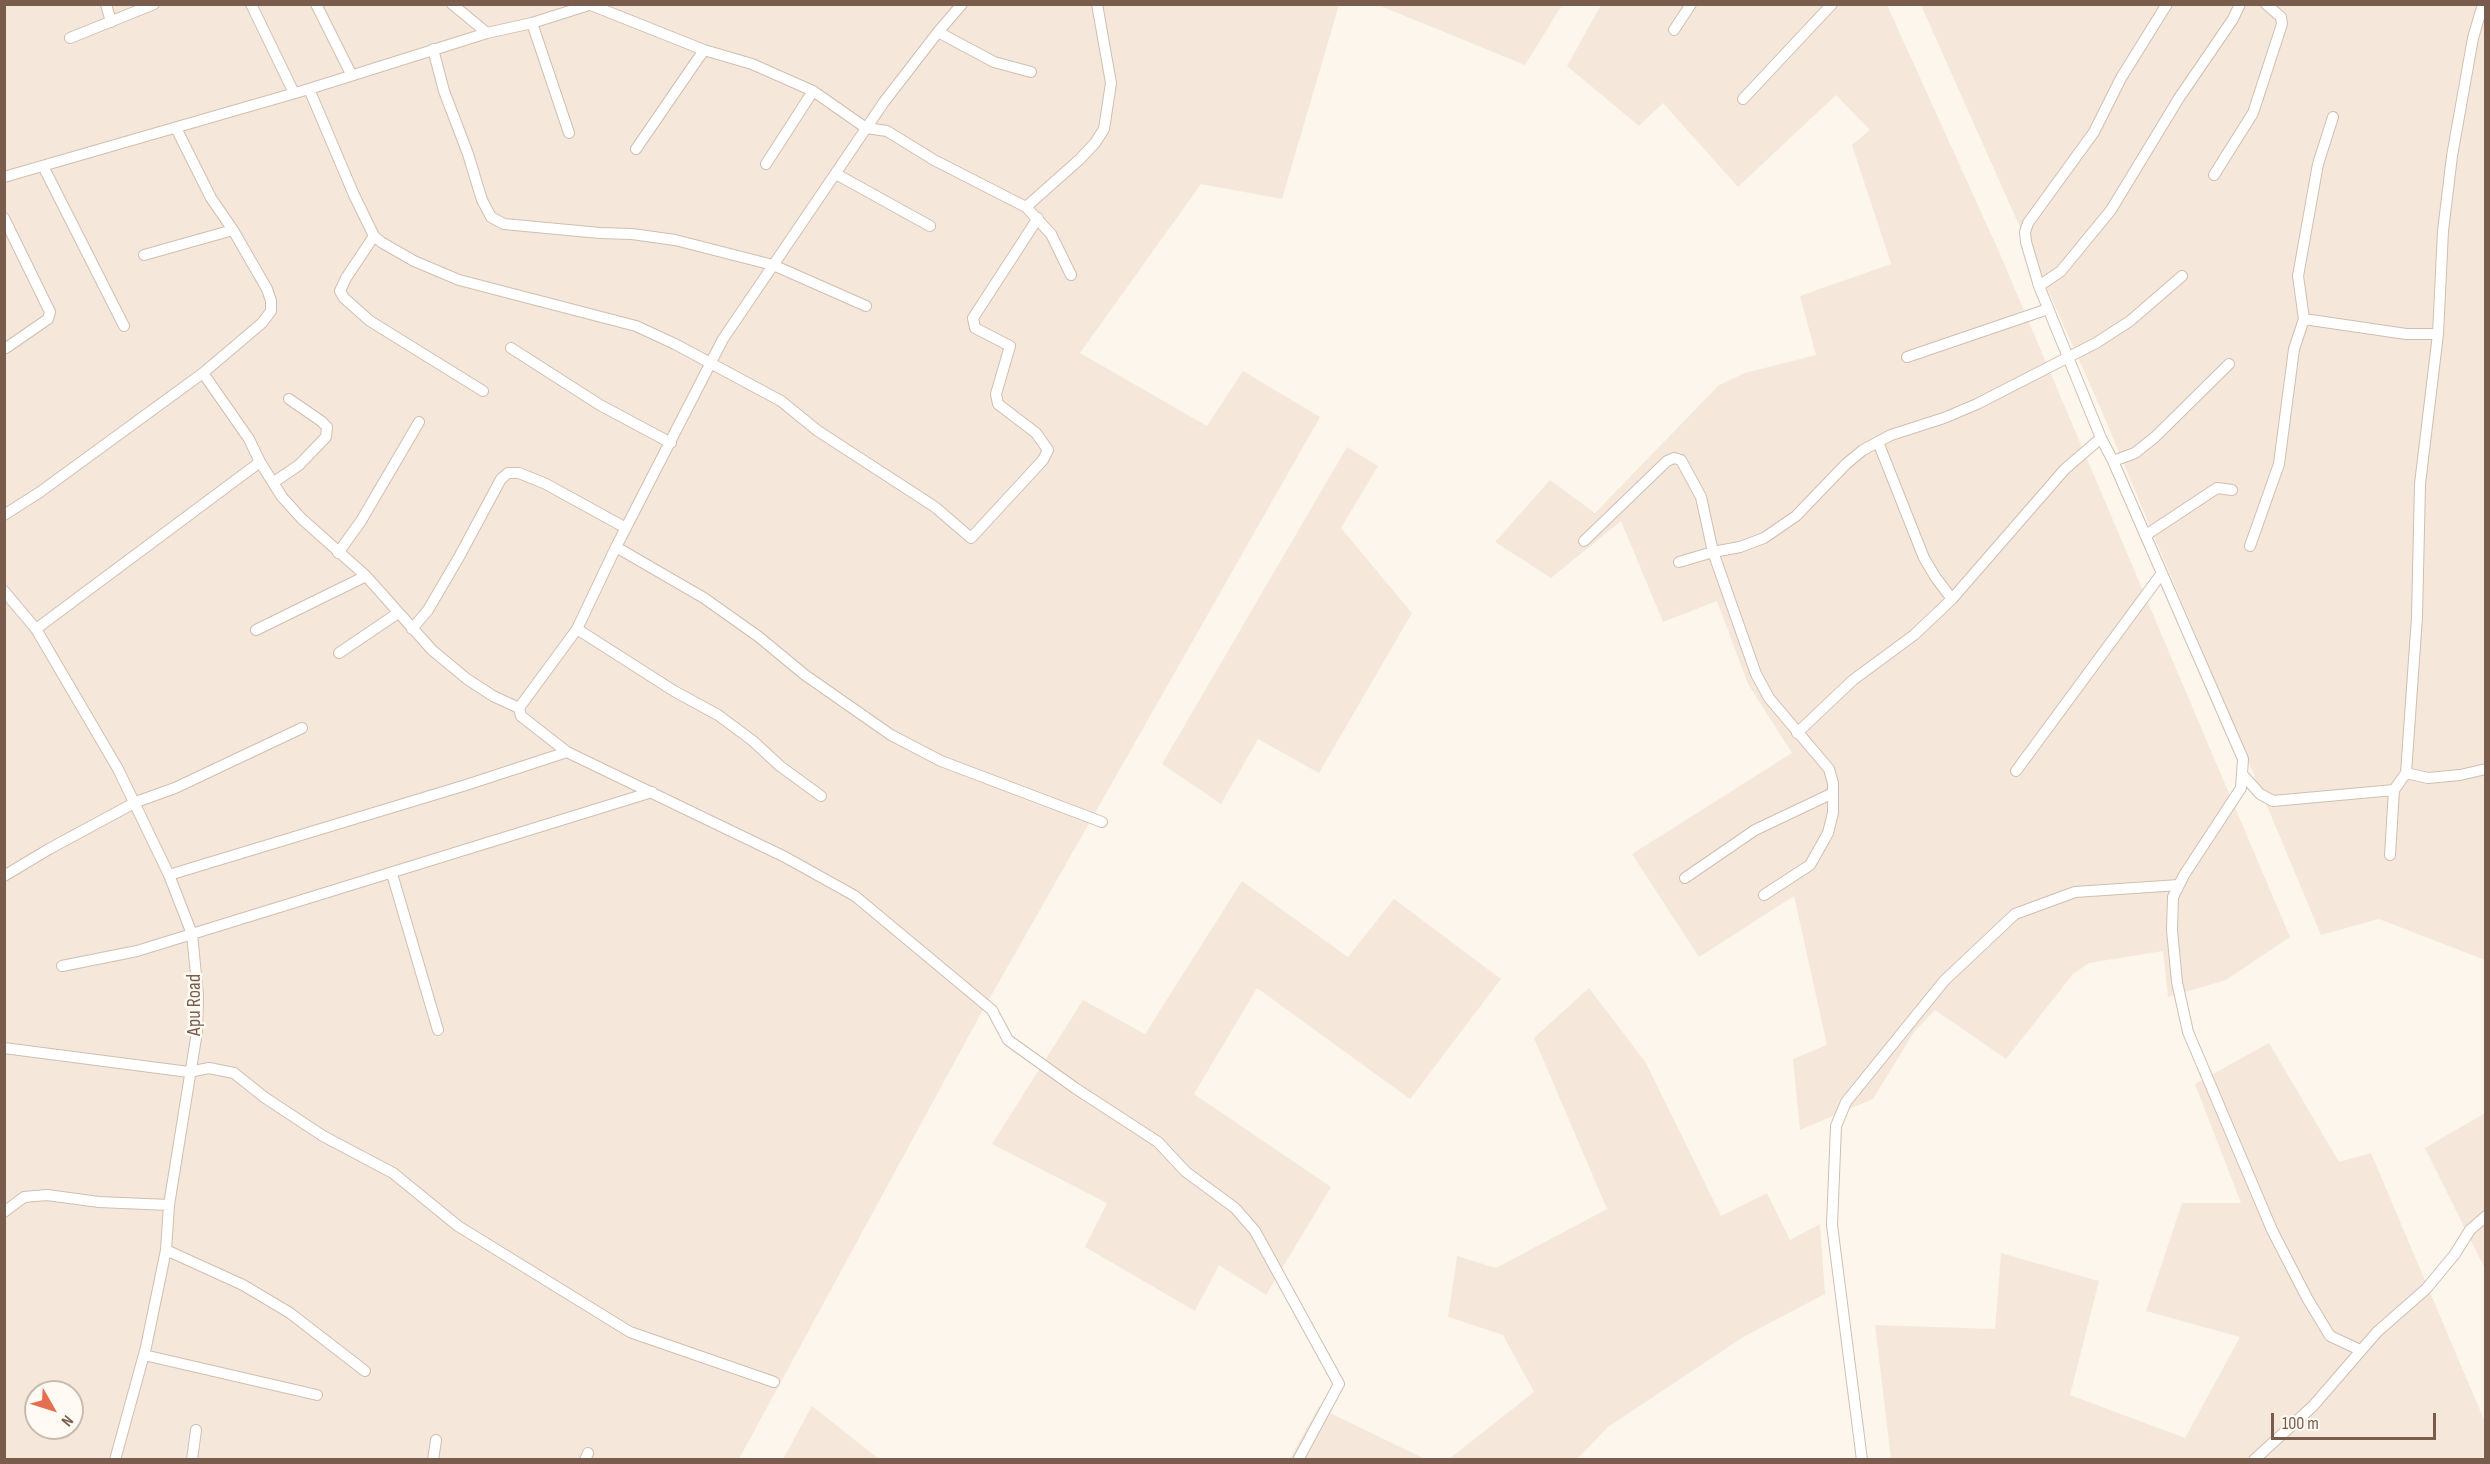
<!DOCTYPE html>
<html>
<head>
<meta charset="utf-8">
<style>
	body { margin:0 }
	#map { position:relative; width:2490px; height:1464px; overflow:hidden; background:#fdf6ec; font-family:"Sofia Sans Condensed",sans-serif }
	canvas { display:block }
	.frame { position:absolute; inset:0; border:6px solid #7a5c4d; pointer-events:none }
	.north { position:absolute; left:24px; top:1380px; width:60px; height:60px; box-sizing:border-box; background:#fffaf3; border:2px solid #cabbb1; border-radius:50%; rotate:129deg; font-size:16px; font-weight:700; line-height:24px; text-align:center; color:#7a5c4d }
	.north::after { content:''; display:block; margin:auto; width:21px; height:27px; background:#e76f51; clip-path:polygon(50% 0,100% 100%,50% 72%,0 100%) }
	.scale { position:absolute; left:2271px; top:1413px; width:165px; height:27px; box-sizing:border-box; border:3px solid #7a5c4d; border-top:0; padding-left:8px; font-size:18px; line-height:21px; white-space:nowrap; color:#7a5c4d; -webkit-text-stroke:4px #fffaf3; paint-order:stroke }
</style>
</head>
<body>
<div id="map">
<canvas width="2490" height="1464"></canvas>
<div class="frame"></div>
<div class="north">N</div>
<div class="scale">100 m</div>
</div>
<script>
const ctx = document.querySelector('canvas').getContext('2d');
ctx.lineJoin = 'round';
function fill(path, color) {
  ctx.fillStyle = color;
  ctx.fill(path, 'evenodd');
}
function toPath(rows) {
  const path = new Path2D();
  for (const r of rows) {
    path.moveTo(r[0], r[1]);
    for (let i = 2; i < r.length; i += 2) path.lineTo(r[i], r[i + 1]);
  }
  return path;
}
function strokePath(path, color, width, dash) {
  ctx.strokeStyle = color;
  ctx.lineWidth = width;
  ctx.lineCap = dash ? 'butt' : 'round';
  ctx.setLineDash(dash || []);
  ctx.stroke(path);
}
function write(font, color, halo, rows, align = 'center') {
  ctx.font = font + ' "Sofia Sans Condensed",sans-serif';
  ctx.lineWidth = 5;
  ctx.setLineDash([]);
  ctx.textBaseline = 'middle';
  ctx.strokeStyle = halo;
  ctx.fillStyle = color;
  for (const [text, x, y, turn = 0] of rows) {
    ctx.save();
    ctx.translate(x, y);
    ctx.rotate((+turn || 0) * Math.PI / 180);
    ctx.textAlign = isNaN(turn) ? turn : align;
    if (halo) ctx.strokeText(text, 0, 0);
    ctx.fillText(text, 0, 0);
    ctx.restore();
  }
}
const residential = toPath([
	[5,5,1339,5,1282,199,1201,184,1080,353,1207,426,1243,371,1320,417,979,1017,739,1459,5,1460],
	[36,1392,72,1392,72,1428,36,1428],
	[1378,5,1562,4,1562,5,1525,65],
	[1601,5,1887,5,2000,254,2290,937,2226,980,2168,997,2163,951,2089,963,2073,974,2006,1059,1935,1010,1914,1032,1873,1099,1800,1130,1793,1059,1827,1045,1794,896,1699,957,1632,854,1792,753,1748,684,1717,601,1663,622,1621,521,1551,578,1495,542,1550,480,1595,513,1719,385,1745,373,1816,355,1800,296,1891,264,1852,145,1870,130,1836,95,1738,187,1663,103,1639,126,1567,66],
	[1921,5,2485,5,2485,960,2379,919,2321,935,2100,407],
	[1347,447,1378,466,1341,528,1412,613,1319,773,1258,739,1221,804,1162,764],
	[1242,881,1348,957,1394,899,1501,979,1410,1099,1257,988,1194,1094,1331,1187,1266,1295,1219,1265,1195,1311,1085,1247,1107,1203,992,1144,1083,1000,1145,1034],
	[1589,988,1646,1063,1721,1216,1767,1193,1790,1240,1820,1224,1825,1294,1745,1336,1608,1427,1577,1459,1449,1459,1534,1392,1503,1335,1448,1317,1457,1256,1496,1268,1607,1209,1534,1038],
	[2269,1043,2339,1162,2371,1153,2485,1422,2485,1459,1891,1459,1875,1325,1995,1329,2001,1253,2099,1281,2070,1395,2185,1438,2240,1337,2146,1311,2182,1203,2241,1203,2195,1084],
	[2485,1113,2485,1269,2425,1148],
	[812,1406,879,1459,783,1459],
	[1319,1406,1332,1414,1425,1459,1289,1460]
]);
const minor = toPath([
	[106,4,111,22],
	[251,4,294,93],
	[316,4,351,74],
	[452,4,487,33],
	[962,4,938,32,884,102,723,339,616,547,577,629,519,708,521,716,567,752,785,857,855,896,992,1010,1008,1040,1075,1088,1158,1142,1186,1172,1235,1208,1255,1231,1339,1384,1298,1460],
	[2167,4,2121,78,2094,132,2028,223,2025,232,2026,242,2039,286,2101,438,2113,461,2243,759,2241,788,2184,875,2173,897,2172,930,2177,982,2188,1032,2272,1230,2307,1298,2330,1336,2360,1350],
	[591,5,704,50,752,64,813,91,866,128,887,131,934,160,1026,207,1051,234,1071,275],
	[532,23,569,133],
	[1674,30,1691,4],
	[938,32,994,62,1031,72],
	[70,38,154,4],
	[433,49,444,91,468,154,482,200,491,217,504,224,600,233,632,234,675,240,773,265,866,306],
	[309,89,354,195,374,236,381,242,414,261,459,280,636,326,675,344,781,401,818,431,935,507,971,538,1043,460,1048,450,1036,433,998,404,996,394,1010,346,975,328,973,318,1038,218],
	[1743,99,1832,4],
	[636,149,704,50],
	[766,164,813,91],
	[43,166,124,326],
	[836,174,930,226],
	[2214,175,2253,113,2282,24,2281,17,2266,4],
	[4,177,309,89,487,33,532,23,592,4],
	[1026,207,1080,159,1095,143,1104,129,1111,83,1097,4],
	[4,218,50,312,48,319,6,348],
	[374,236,346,278,340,291,344,298,370,321,483,391],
	[144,255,233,230],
	[2039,286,2061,271,2111,210,2179,98,2233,19,2240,4],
	[2304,319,2406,334,2438,334],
	[511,348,600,405,671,443],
	[1907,357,2048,309],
	[203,373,249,439,260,462,282,497,302,519,366,576,432,650,467,679,493,696,519,708],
	[1878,442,1924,558,1936,578,1952,599],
	[2113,461,2135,453,2155,437,2229,364],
	[274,482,299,465,326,437,327,427,321,421,289,399],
	[4,515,40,492,203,373,262,323,271,311,271,301,267,289,233,230,211,198,176,128],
	[2146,535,2217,488,2232,490],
	[1584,541,1667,461,1674,458,1681,460,1701,497,1713,552,1756,674,1769,698,1829,769,1833,783,1833,813,1828,833,1810,865,1764,895],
	[2250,546,2279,464,2294,349,2304,319,2298,276,2318,164,2333,117],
	[616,547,704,598,759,637,805,675,891,735,941,761,1102,822],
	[338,553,361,521,419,422],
	[1679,562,1713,552,1740,547,1764,538,1796,516,1846,464,1863,450,1891,435,1944,418,1977,404,2096,343,2130,321,2182,276],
	[4,591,36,629,118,769,169,875,192,934,198,995,197,1032,169,1205,166,1250,146,1347,115,1460],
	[36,629,260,462],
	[412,629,428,610,459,557,501,479,508,473,519,473,546,484,626,528],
	[577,629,674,691,718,715,753,741,780,766,821,796],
	[256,630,366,576],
	[339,653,398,613],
	[1797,733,1853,680,1914,635,1952,599,2065,469,2101,438],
	[2016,771,2162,573],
	[2406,773,2428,778,2460,775,2486,769],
	[2243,775,2260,794,2273,801,2394,790],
	[2390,855,2394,790,2406,773,2417,617,2420,484,2438,334,2443,231,2452,156,2473,38,2483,4],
	[392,874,438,1030],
	[169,875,466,785,567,752],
	[4,876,49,849,136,802,175,788,302,728],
	[1685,878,1755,830,1833,793],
	[62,966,137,951,652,792],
	[4,1048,189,1072,209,1068,234,1073,264,1097,323,1136,393,1173,458,1226,630,1332,774,1382],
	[4,1212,24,1197,47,1195,99,1202,169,1205],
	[166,1250,243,1285,290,1313,365,1371],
	[144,1355,317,1395],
	[192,1460,196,1430],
	[433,1460,436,1440],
	[585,1460,588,1453],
	[1862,1460,1832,1225,1836,1126,1846,1102,1944,981,2015,914,2075,892,2179,885],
	[2254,1460,2313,1406,2377,1332,2426,1289,2455,1254,2470,1230,2486,1216]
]);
const streetNames = [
	["Apu Road",195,1005,-90]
];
fill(residential, '#f5e8da');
strokePath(minor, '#d1beb0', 12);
strokePath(minor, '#fff', 10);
write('20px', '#7a5c4d', '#fffaf3', streetNames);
</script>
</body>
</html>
